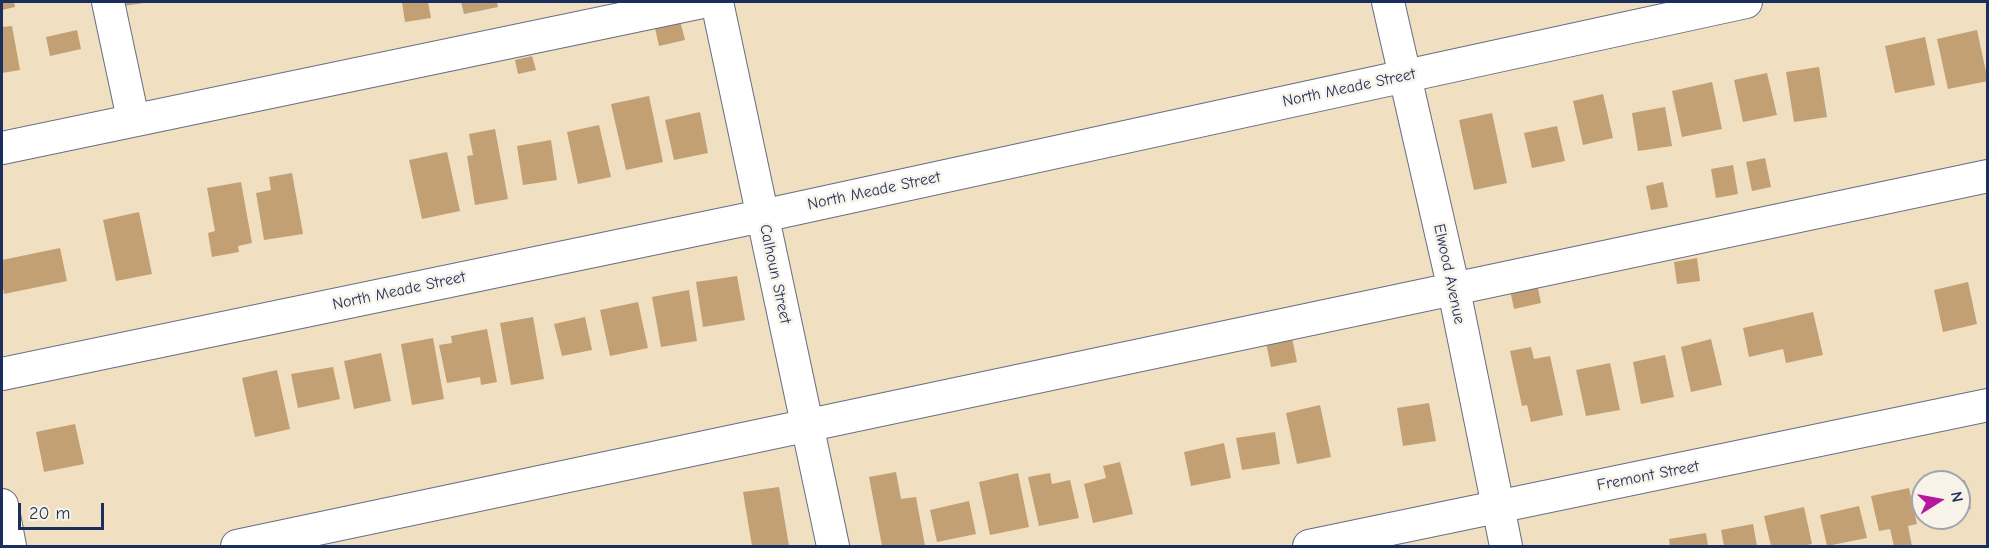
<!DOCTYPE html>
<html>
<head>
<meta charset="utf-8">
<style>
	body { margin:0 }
	#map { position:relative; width:1989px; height:548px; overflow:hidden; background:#f0dfc0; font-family:"Comic Neue",sans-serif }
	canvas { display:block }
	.frame { position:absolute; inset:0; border:3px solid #1b2f5e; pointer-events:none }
	.north { position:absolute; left:1911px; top:470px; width:60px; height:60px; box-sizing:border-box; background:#f7f3e8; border:2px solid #9fa5b1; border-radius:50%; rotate:79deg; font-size:16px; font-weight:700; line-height:24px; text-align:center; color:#1b2f5e }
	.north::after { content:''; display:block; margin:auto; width:21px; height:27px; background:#b5179e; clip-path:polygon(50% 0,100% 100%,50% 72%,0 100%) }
	.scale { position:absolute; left:18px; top:503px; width:86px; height:27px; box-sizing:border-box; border:3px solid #1b2f5e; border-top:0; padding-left:8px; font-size:18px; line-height:21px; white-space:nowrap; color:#1b2f5e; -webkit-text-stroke:4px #f7f3e8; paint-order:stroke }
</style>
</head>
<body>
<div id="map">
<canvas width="1989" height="548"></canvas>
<div class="frame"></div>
<div class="north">N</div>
<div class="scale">20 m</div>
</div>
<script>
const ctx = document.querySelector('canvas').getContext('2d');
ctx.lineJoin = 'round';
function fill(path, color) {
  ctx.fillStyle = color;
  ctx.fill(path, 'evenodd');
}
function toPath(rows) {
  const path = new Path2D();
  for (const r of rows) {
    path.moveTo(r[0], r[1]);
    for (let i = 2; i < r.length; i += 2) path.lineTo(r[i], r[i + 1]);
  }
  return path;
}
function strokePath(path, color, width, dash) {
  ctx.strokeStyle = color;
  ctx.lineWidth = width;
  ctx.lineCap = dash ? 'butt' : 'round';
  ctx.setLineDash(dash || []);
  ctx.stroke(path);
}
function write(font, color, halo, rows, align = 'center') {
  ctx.font = font + ' "Comic Neue",sans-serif';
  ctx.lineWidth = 5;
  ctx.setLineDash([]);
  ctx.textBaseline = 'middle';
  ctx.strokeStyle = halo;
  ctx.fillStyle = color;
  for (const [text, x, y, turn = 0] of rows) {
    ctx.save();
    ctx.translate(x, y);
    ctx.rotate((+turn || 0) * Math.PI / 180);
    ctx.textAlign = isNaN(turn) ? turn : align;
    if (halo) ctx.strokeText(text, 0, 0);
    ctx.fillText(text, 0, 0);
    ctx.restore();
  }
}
const building = toPath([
	[2,2,14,2,15,7,2,10],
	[123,2,144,2,144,3,124,6],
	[402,2,428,2,431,18,405,22],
	[461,2,497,2,498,7,464,14],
	[678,13,685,40,659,46,653,19],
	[12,26,20,70,2,73,2,27],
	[77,30,81,49,50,56,46,37],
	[1977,30,1988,81,1948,89,1937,39],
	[1925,37,1935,85,1895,93,1885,46],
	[532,56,536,70,518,74,515,60],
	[1819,67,1827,117,1794,122,1786,72],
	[1767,73,1777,115,1743,122,1734,80],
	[1712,82,1722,129,1682,137,1672,91],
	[1603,94,1613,138,1583,145,1573,101],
	[649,96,663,162,626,170,611,104],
	[1665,107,1672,146,1638,151,1632,113],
	[700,112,708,153,674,160,665,120],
	[1492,113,1507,183,1474,190,1459,120],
	[599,125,611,177,578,184,567,132],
	[1557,126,1565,161,1532,168,1524,133],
	[495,129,508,199,475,205,467,156,473,155,469,134],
	[551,140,557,180,523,185,517,146],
	[447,152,460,211,422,219,409,160],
	[1765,158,1771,187,1752,191,1746,162],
	[1733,165,1738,194,1716,198,1711,169],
	[292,173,303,234,264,240,256,193,271,190,269,177],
	[241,182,252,243,238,246,239,252,212,257,208,233,215,231,207,188],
	[1663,182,1668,207,1651,210,1646,186],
	[139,212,152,274,116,281,103,220],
	[60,248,67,281,4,294,2,282,2,260],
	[1697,258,1700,281,1677,284,1674,262],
	[737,276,745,320,703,327,696,282],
	[1536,279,1541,303,1514,309,1509,285],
	[1968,282,1977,324,1943,332,1934,290],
	[689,290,697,341,661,347,652,297],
	[638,302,648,348,610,356,600,310],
	[1813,312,1823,355,1786,363,1783,349,1749,357,1743,328],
	[533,317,544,379,511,385,500,323],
	[585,317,592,350,562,356,554,324],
	[487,329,497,382,481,385,480,377,447,383,439,345,452,343,451,336],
	[1291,333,1297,362,1271,367,1265,338],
	[433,338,444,399,412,405,401,344],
	[1711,339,1722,385,1691,392,1681,347],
	[1531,347,1534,359,1550,356,1563,415,1531,422,1527,405,1522,406,1510,351],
	[381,353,391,401,354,409,344,361],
	[1665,355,1674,397,1641,404,1633,362],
	[1610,363,1620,410,1586,416,1576,370],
	[333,367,340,399,298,408,291,374],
	[277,370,290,429,255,437,242,378],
	[1429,403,1436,441,1403,446,1397,408],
	[1320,405,1331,457,1297,464,1286,413],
	[75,424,84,464,44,472,36,432],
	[1275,432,1280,464,1242,470,1236,438],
	[1224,443,1231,478,1191,486,1184,452],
	[1120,462,1133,514,1093,523,1084,484,1106,478,1103,466],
	[896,472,901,499,916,497,925,546,882,546,869,477],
	[1018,473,1029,527,990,535,979,482],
	[1050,473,1052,484,1070,480,1079,518,1039,526,1028,477],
	[1965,480,1971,509,1959,511,1959,481],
	[779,487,789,546,752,546,743,492],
	[1909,488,1917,524,1908,526,1912,546,1894,546,1890,529,1879,531,1871,496],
	[969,501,976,534,937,542,930,510],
	[1859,506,1867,538,1827,546,1820,515],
	[1804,507,1812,544,1802,546,1771,546,1764,516],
	[1753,524,1757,546,1724,546,1721,530],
	[1706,533,1708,546,1670,546,1669,539]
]);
const minor = toPath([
	[108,2,133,119],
	[717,2,833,546],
	[1388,2,1454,290,1506,546],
	[2,148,702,2],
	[2,374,762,216,1746,2],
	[2,505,10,546],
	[237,546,1988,176],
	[1309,546,1988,405]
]);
const streetNames = [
	["North Meade Street",1349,88,-12],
	["North Meade Street",874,191,-12],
	["Calhoun Street",775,274,78],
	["Elwood Avenue",1449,274,78],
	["North Meade Street",399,291,-12],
	["Fremont Street",1648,476,-11]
];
fill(building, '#c3a074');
strokePath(minor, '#666d80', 34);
strokePath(minor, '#fff', 32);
write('16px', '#1b2f5e', '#f7f3e8', streetNames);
</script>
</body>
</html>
